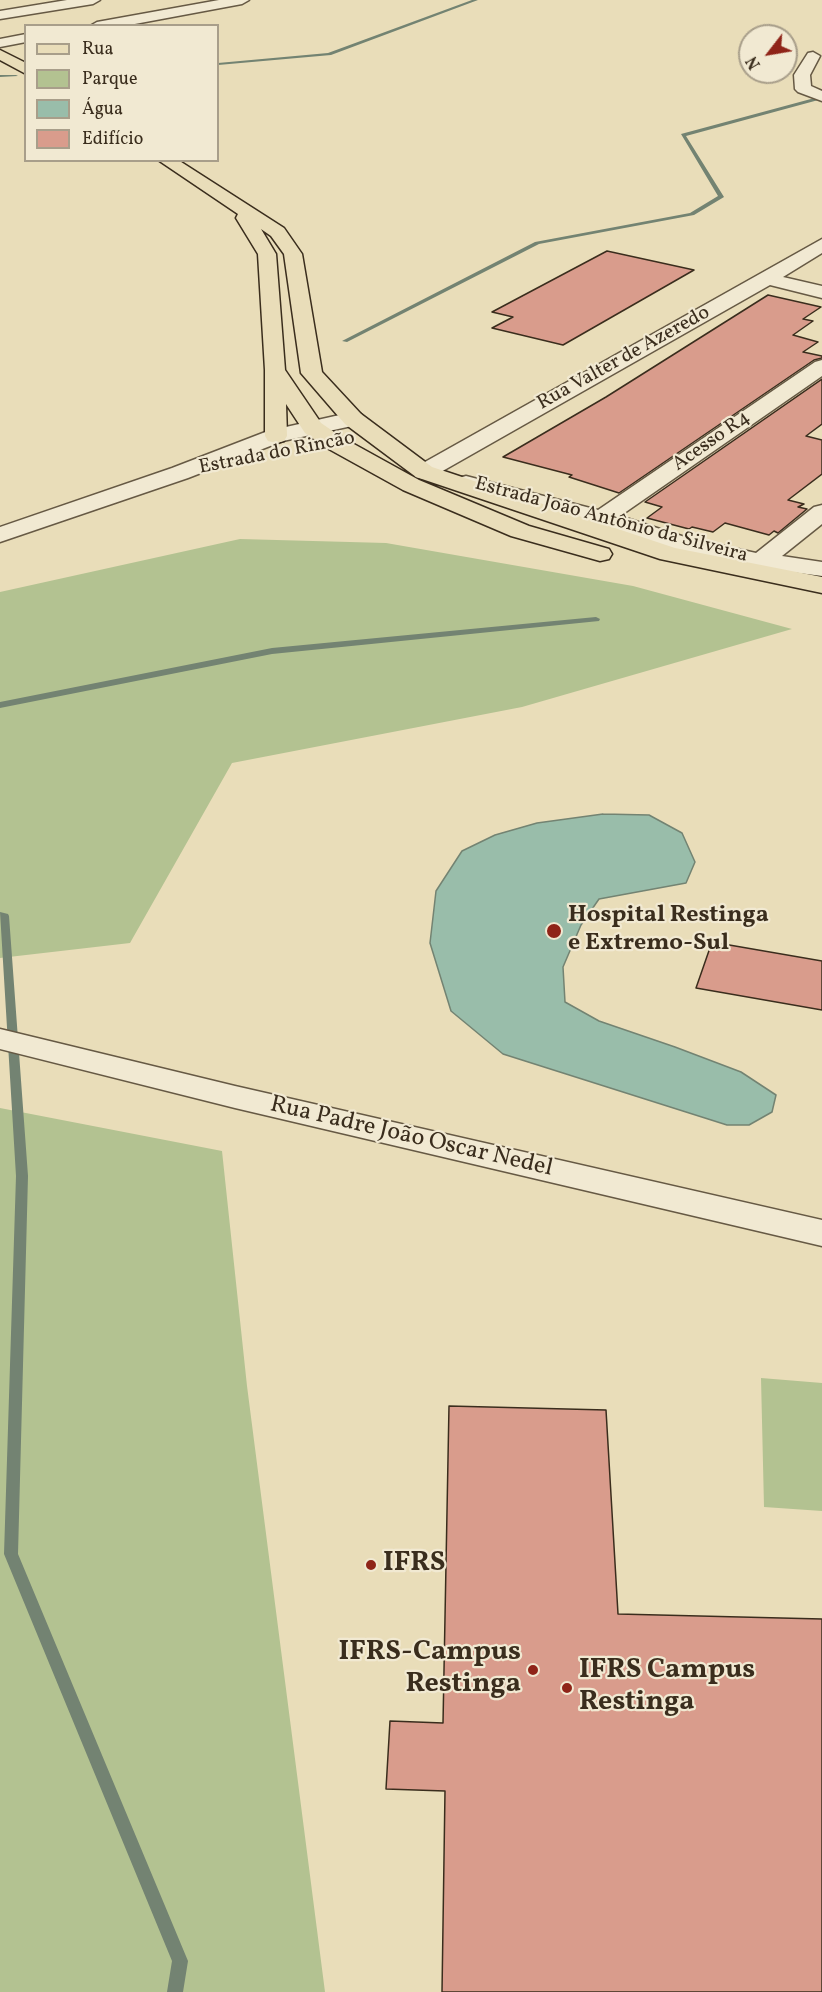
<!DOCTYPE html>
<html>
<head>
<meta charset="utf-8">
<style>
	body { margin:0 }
	#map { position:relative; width:822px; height:1992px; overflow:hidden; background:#e9ddb9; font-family:Vollkorn,serif }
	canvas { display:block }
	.legend { position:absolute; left:24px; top:24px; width:195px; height:138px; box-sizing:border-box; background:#f1e9d2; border:2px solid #a89e8a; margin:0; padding:8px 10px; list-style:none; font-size:18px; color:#3a2d1d }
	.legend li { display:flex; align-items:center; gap:12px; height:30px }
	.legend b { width:30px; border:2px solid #a89e8a }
	.north { position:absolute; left:738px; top:24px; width:60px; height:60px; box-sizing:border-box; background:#f1e9d2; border:2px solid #a89e8a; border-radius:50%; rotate:239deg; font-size:16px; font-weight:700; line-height:24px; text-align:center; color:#3a2d1d }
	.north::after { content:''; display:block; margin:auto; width:21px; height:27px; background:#8f2418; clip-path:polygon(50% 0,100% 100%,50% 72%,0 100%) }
</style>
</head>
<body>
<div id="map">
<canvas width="822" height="1992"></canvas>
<ul class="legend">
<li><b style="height:8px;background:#e9ddb9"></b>Rua</li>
<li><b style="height:16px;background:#b3c291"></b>Parque</li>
<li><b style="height:16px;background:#99bdaa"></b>Água</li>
<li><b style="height:16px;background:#d99c8c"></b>Edifício</li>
</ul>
<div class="north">N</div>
</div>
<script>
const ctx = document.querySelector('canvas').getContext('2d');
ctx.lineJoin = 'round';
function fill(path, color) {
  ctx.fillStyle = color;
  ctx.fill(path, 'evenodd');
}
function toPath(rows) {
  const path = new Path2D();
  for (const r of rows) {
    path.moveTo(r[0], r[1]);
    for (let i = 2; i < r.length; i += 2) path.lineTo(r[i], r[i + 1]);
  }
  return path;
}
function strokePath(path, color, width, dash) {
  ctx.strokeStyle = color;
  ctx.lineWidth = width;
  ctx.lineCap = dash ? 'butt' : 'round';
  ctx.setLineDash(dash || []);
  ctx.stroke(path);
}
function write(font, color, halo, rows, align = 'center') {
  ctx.font = font + ' Vollkorn,serif';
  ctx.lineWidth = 4.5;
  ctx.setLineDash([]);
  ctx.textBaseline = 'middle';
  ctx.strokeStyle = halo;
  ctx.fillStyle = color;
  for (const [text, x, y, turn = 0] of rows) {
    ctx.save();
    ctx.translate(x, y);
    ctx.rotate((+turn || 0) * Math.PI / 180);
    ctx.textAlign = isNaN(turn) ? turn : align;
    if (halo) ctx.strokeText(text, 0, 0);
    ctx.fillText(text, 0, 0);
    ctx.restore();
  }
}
const green = toPath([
	[240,539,386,543,633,586,792,629,522,707,232,763,130,943,0,958,0,592],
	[0,1108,222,1151,247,1386,325,1992,0,1992],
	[761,1378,822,1383,822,1511,764,1507]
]);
const water = toPath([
	[603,814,649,815,682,833,695,862,686,883,599,899,581,925,563,967,565,1002,599,1021,675,1047,741,1072,776,1095,772,1112,749,1125,727,1125,503,1054,451,1011,430,943,436,891,462,851,495,835,537,823,603,814]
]);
const stream = toPath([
	[472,0,478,0,331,55,218,65,218,63,328,53,472,0],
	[0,75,16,75,18,76,0,77,0,75],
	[822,96,822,99,686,136,724,197,694,215,539,244,347,342,342,341,535,242,690,213,718,196,681,134,822,96],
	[596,617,600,619,599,621,272,654,0,708,0,702,272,648,596,617],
	[0,912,8,914,9,916,28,1176,18,1554,188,1961,183,1992,167,1992,172,1961,4,1554,16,1176,0,912]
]);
const building = toPath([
	[607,251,694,270,563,345,492,328,513,317,492,312,607,251],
	[768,295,821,307,803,319,813,321,793,335,818,342,803,352,822,356,822,358,814,360,619,493,569,477,572,475,503,457,606,397,768,295],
	[822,379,822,424,806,436,822,440,822,474,788,500,804,504,798,507,807,509,778,533,774,531,769,535,725,523,713,532,692,527,689,529,647,518,662,507,645,502,822,379],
	[712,942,822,961,822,1010,696,988,712,942],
	[449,1406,606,1410,618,1614,822,1619,822,1992,442,1992,445,1791,386,1789,390,1721,443,1723,449,1406]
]);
const minor = toPath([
	[67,0,100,0,93,4,0,19,0,11,67,0],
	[219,0,249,0,242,4,124,26,90,26,97,22,219,0],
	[26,34,26,42,0,47,0,39,26,34],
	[813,52,820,56,810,75,811,86,822,91,822,101,798,92,795,89,794,75,808,53,813,52],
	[822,239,822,253,783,277,822,286,822,298,770,285,432,477,424,479,416,477,413,472,416,467,822,239],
	[822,360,822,376,620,516,688,538,756,553,814,507,822,505,822,524,782,556,822,562,822,576,761,568,673,549,594,523,458,488,454,483,458,478,466,476,598,510,815,362,822,360],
	[353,412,361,414,364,419,361,424,283,441,188,478,0,542,0,527,172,468,268,431,353,412],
	[0,1029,235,1086,822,1220,822,1246,235,1108,0,1049,0,1029]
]);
const major = toPath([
	[0,50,26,63,26,74,0,60,0,50],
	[158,160,178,160,284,228,302,254,322,372,361,414,432,467,675,548,822,577,822,593,660,559,416,477,345,424,301,373,284,254,271,236,261,229,276,254,285,370,321,423,343,438,419,480,529,526,609,549,612,554,609,559,600,561,511,536,403,490,327,448,305,433,286,404,287,436,284,441,276,443,268,441,265,436,265,370,258,254,236,218,238,214,158,160]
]);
const markers = [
	[554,931,8,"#8f2418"],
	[371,1565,6,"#8f2418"],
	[533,1670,6,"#8f2418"],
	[567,1688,6,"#8f2418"]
];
const farStreetnames = [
	["Rua Valter de Azeredo",624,359,-29],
	["Acesso R4",712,442,-35],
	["Estrada do Rincão",277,454,-11],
	["Estrada João Antônio da Silveira",611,521,15]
];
const poiNames = [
	["Hospital Restinga",568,917],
	["e Extremo-Sul",568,945]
];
const streetNames = [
	["Rua Padre João Oscar Nedel",411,1138,13]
];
const nearPoinames = [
	["IFRS",383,1565],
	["IFRS-Campus",521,1654,"right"],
	["Restinga",521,1686,"right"],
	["IFRS Campus",579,1672],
	["Restinga",579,1704]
];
fill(green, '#b3c291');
fill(water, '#99bdaa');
strokePath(water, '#738372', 1.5);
fill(stream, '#738372');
fill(building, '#d99c8c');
strokePath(building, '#3a2d1d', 1.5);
strokePath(minor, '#665944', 3);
strokePath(major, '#3a2d1d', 3);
fill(minor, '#f1e9d2');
fill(major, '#e9ddb9');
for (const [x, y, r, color] of markers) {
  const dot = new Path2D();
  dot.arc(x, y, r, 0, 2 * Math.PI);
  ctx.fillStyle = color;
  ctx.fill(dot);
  strokePath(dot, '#f1e9d2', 2);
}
write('20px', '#3a2d1d', '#f1e9d2', farStreetnames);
write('bold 24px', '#3a2d1d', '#f1e9d2', poiNames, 'left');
write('24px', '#3a2d1d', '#f1e9d2', streetNames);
write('bold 28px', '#3a2d1d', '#f1e9d2', nearPoinames, 'left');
</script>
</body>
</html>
